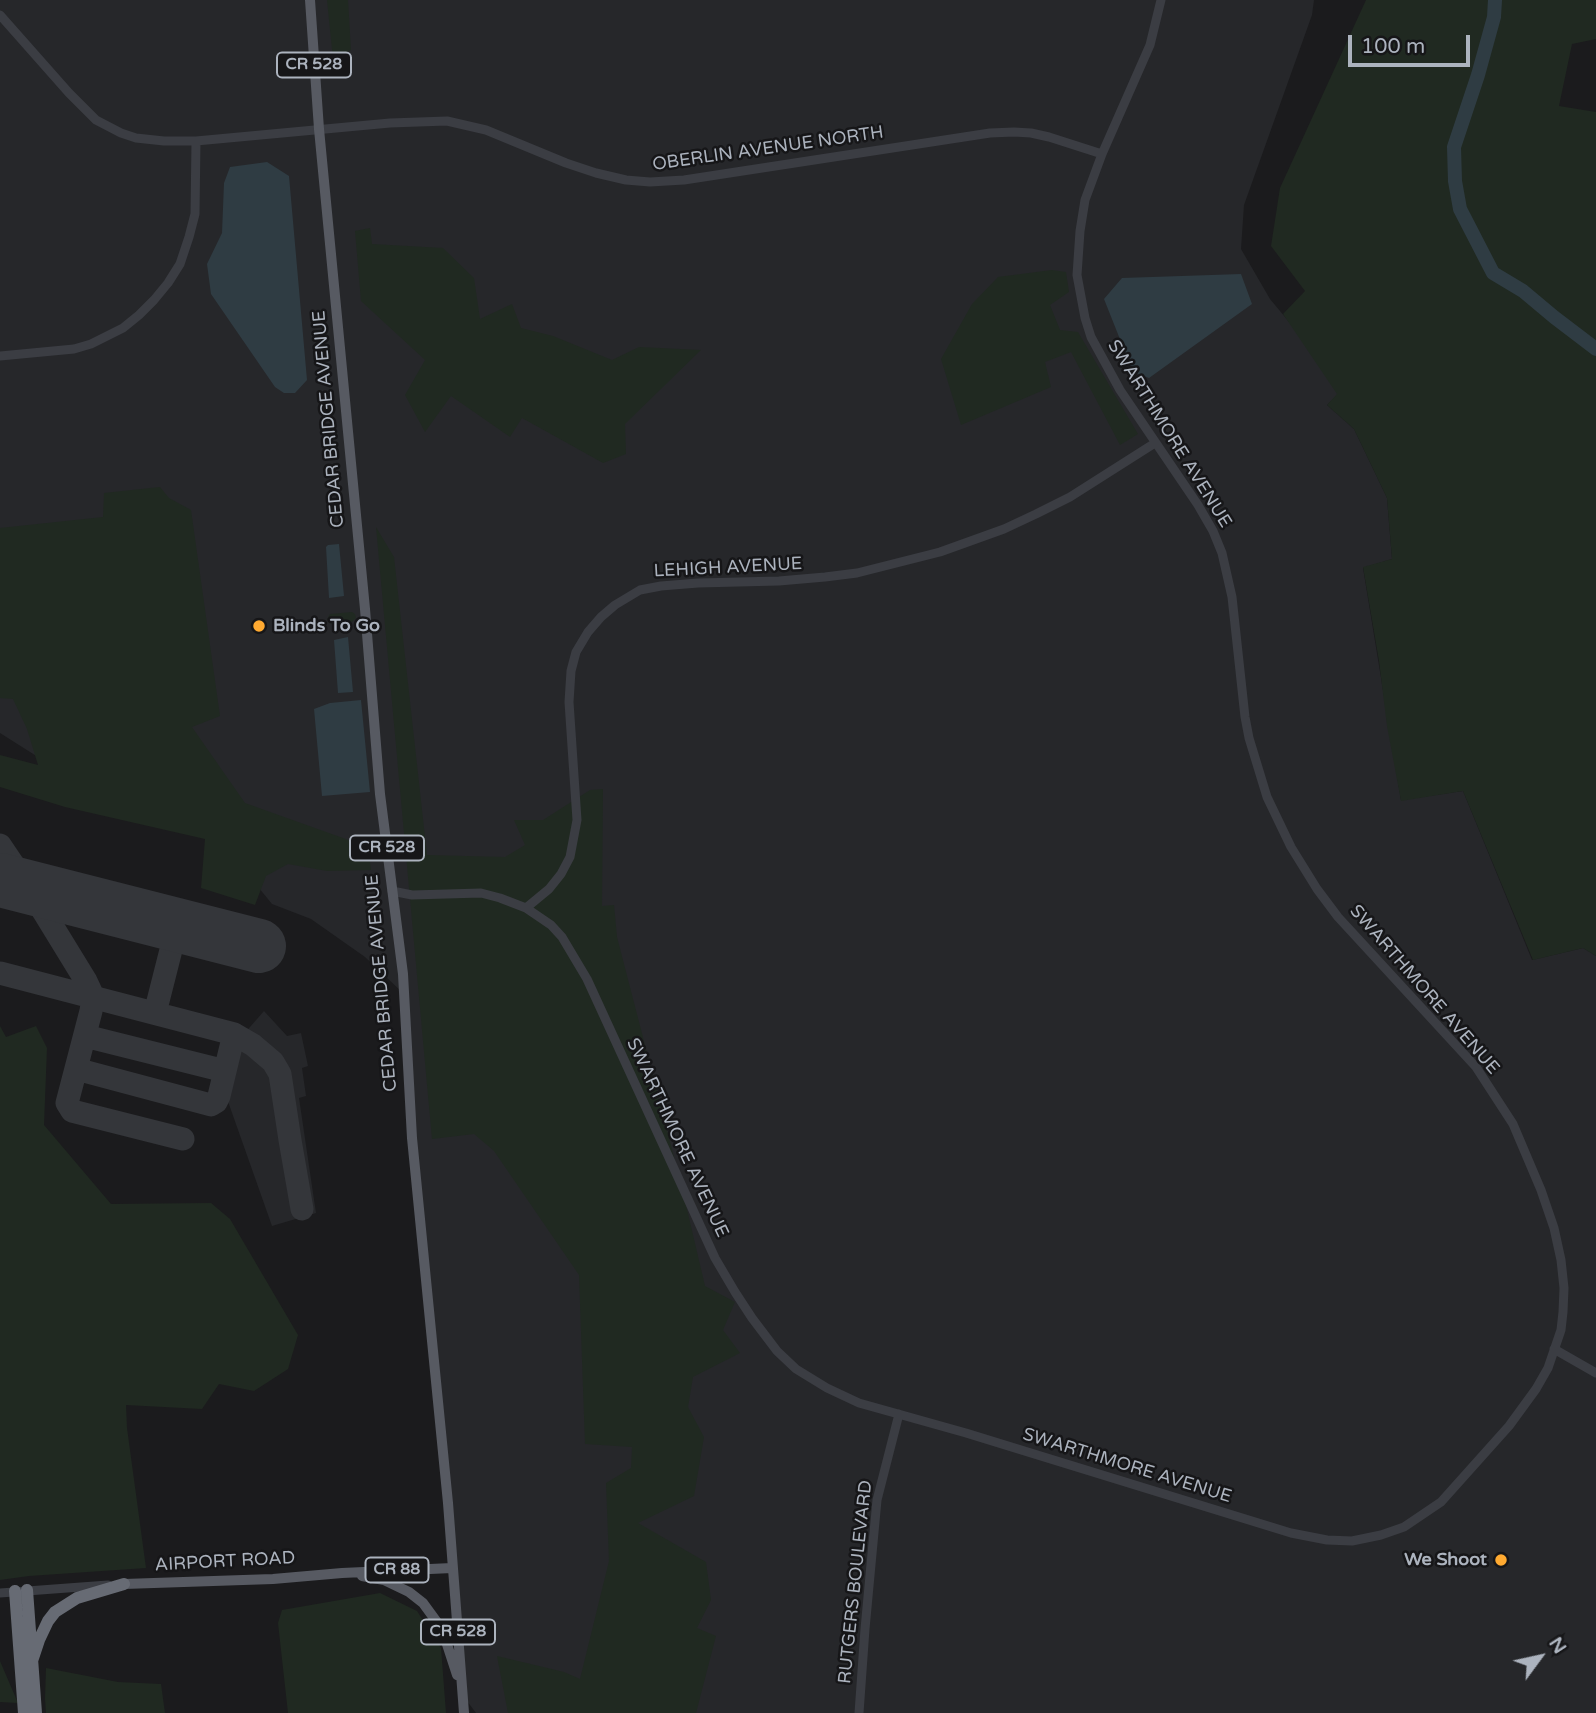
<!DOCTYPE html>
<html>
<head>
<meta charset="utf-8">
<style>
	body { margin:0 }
	#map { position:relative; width:1596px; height:1713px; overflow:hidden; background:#1b1b1d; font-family:"Varela Round",sans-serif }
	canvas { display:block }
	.north { position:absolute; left:1505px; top:1622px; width:70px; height:70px; -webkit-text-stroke:5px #161618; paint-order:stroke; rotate:57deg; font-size:19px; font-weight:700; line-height:28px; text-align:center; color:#acb3be }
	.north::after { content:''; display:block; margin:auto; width:24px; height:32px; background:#acb3be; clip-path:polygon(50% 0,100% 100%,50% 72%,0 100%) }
	.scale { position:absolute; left:1348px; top:35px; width:122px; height:32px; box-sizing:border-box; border:4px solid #acb3be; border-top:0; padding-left:9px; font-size:21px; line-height:24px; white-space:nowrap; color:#acb3be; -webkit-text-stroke:5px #161618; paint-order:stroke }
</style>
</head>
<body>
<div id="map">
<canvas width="1596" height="1713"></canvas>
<div class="north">N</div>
<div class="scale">100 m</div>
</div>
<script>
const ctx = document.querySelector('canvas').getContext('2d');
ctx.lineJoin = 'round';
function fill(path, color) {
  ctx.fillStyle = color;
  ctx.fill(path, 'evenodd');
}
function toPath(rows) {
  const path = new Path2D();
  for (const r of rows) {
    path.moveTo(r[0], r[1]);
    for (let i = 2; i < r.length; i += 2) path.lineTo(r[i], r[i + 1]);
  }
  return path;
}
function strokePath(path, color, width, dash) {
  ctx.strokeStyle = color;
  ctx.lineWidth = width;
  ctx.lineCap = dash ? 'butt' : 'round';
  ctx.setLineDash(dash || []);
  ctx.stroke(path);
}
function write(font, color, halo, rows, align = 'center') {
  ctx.font = font + ' "Varela Round",sans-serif';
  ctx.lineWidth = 5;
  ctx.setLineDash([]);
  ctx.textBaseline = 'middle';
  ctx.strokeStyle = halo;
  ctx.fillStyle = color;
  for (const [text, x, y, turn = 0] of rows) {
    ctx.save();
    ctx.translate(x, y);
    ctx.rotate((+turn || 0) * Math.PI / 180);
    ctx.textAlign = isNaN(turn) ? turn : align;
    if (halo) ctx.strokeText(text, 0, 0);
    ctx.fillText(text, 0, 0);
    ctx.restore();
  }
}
const built = toPath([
	[0,0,1314,0,1312,15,1244,205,1241,249,1270,299,1300,335,1338,394,1327,405,1354,429,1387,498,1392,559,1363,568,1401,800,1463,791,1532,960,1583,948,1596,956,1596,1713,476,1713,464,1697,404,994,365,957,311,919,272,904,232,855,184,818,49,764,0,733],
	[264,1011,287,1036,301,1033,308,1066,302,1068,306,1096,299,1098,316,1213,272,1226,225,1093,239,1036,243,1035]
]);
const green = toPath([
	[327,0,348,0,351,50,333,59],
	[1366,0,1596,0,1596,39,1572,44,1559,106,1596,112,1596,956,1583,948,1533,960,1463,791,1401,801,1387,726,1379,661,1363,567,1392,559,1387,498,1354,429,1327,405,1337,394,1283,314,1305,291,1271,246,1280,188],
	[370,228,372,244,443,248,474,278,480,319,512,304,521,328,553,336,612,360,639,347,701,350,625,424,626,454,603,463,522,418,510,437,451,396,425,432,405,395,425,360,361,301,355,231],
	[1052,270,1066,272,1069,292,1050,305,1060,330,1078,332,1138,434,1120,445,1071,352,1045,362,1051,387,961,425,941,359,972,304,998,277],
	[160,487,169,498,191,510,220,716,192,727,245,803,368,847,371,870,327,871,288,864,266,876,255,905,201,888,205,839,65,807,0,787,0,755,38,765,27,729,13,699,0,698,0,528,103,517,104,493],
	[376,527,394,557,427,855,505,857,525,845,514,820,543,820,590,790,603,789,602,906,614,905,617,937,682,1188,705,1286,735,1302,723,1330,740,1353,693,1377,688,1407,704,1437,694,1496,638,1523,706,1562,711,1600,697,1628,716,1636,696,1713,508,1713,497,1656,564,1672,580,1679,609,1561,606,1483,631,1468,632,1447,585,1444,579,1275,494,1151,474,1134,432,1139],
	[352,612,355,614,356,618,352,622,332,624,329,623,327,619,330,614],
	[0,1026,6,1037,36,1026,47,1048,44,1125,111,1204,211,1203,230,1219,298,1335,288,1369,254,1391,219,1384,202,1409,126,1405,127,1428,146,1568,29,1576,0,1580],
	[380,1593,417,1611,441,1648,446,1713,288,1713,278,1623,282,1610],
	[0,1661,18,1703,0,1702],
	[46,1668,118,1682,161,1684,165,1713,46,1713,45,1699]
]);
const water = toPath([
	[267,162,289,176,307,380,295,393,284,393,275,387,211,294,207,264,222,233,224,183,230,167],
	[1241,274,1252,304,1149,378,1133,372,1104,299,1122,278],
	[339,544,344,596,329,598,326,547,328,545],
	[348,637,353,692,338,693,334,640],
	[361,700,370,792,322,796,314,709,330,703]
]);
const river = toPath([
	[1495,0,1494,17,1478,75,1454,147,1455,181,1460,209,1493,273,1523,291,1554,317,1596,349]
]);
const taxiway = toPath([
	[0,845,29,888,86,981,93,996,91,1011,67,1103,72,1111,183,1139],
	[0,973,234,1034,253,1045,273,1062,280,1074,290,1140,302,1209],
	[155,1013,175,934,168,923],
	[85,1036,225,1071],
	[76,1069,211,1105,216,1102,219,1096,234,1034]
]);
const runway = toPath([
	[0,880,259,946]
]);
const minor = toPath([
	[0,15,69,93,96,120,121,133,136,138,164,141,196,141,390,123,447,121,486,130,566,163,596,173,626,180,650,182,684,180,990,133,1014,132,1031,133,1049,137,1102,154],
	[0,356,74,349,91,344,123,328,139,315,154,300,168,283,180,264,189,237,195,214,196,141],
	[392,891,412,895,481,893,500,898,526,908,551,925,562,937,587,979,715,1258,735,1292,752,1318,777,1351,796,1369,827,1388,859,1403,966,1433,1291,1533,1327,1540,1352,1541,1381,1535,1404,1527,1441,1502,1509,1426,1536,1389,1548,1368,1561,1330,1563,1312,1564,1288,1561,1260,1554,1228,1541,1190,1513,1124,1476,1067,1338,917,1317,889,1291,847,1267,797,1249,738,1245,717,1232,597,1222,553,1213,531,1198,505,1120,390,1091,337,1085,318,1077,275,1080,231,1085,200,1102,154,1150,45,1161,0],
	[526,908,549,889,561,874,570,857,577,820,569,702,571,671,576,652,588,632,601,617,615,605,640,590,661,586,698,583,779,581,825,577,857,573,940,552,1004,529,1036,514,1070,497,1155,443],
	[1554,1349,1596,1373],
	[0,1593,108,1585],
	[859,1713,865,1629,877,1500,899,1414]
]);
const major = toPath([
	[310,0,319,129,365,609,380,794,403,974,412,1138,448,1503,464,1713],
	[362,1576,384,1580,409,1592,423,1603,442,1629,457,1675],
	[124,1584,273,1579,342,1573,452,1568]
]);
const highway = toPath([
	[27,1590,36,1713],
	[15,1591,24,1713],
	[32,1661,39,1640,48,1621,55,1612,77,1598,124,1584]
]);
const markers = [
	[259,626,7,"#ffaa31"],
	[1501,1560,7,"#ffaa31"]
];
const shields = [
	[314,65,74],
	[387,848,74],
	[397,1570,63],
	[458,1632,74]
];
const shieldNames = [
	["CR 528",314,65],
	["CR 528",387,848],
	["CR 88",397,1570],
	["CR 528",458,1632]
];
const streetNames = [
	["OBERLIN AVENUE NORTH",768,149,-8],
	["CEDAR BRIDGE AVENUE",329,419,-95],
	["SWARTHMORE AVENUE",1169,434,58],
	["LEHIGH AVENUE",728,568,-3],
	["CEDAR BRIDGE AVENUE",382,983,-95],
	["SWARTHMORE AVENUE",1424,990,49],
	["SWARTHMORE AVENUE",677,1138,65],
	["SWARTHMORE AVENUE",1127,1466,17],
	["AIRPORT ROAD",225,1562,-3],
	["RUTGERS BOULEVARD",856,1582,-84]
];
const poiNames = [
	["Blinds To Go",273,626],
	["We Shoot",1487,1560,"right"]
];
fill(built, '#26272a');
fill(green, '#202921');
fill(water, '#2f3c43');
strokePath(river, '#2f3c43', 14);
strokePath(taxiway, '#34363a', 23);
strokePath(runway, '#34363a', 54);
strokePath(minor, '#3b3d43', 9);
strokePath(major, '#575a62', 10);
strokePath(highway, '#676b74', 12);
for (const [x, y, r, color] of markers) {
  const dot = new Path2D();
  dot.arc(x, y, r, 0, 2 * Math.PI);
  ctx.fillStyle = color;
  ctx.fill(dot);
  strokePath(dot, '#161618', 2.5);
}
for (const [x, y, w] of shields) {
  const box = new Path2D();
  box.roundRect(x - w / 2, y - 12.5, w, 25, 5);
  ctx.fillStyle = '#161618';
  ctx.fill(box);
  strokePath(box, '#acb3be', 2);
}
write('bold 16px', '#acb3be', null, shieldNames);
write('18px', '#acb3be', '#161618', streetNames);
write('bold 18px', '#acb3be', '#161618', poiNames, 'left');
</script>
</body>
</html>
